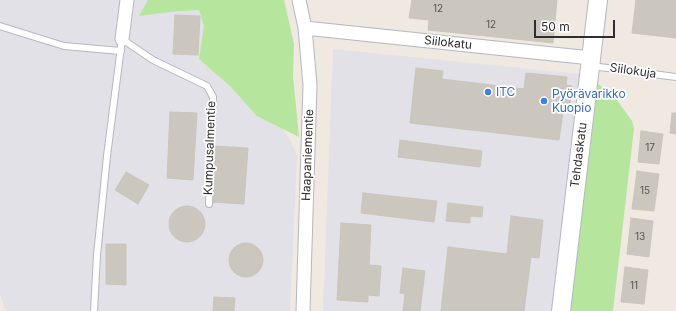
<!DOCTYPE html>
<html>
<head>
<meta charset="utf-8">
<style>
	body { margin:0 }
	#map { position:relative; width:676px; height:311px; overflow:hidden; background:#efe9e1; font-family:Inter,sans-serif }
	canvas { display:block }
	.scale { position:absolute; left:534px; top:20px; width:81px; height:18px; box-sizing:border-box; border:2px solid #2e2e2e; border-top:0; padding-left:5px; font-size:12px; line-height:14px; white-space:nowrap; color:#2e2e2e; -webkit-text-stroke:3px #fff; paint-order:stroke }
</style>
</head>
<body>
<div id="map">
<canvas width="676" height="311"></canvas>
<div class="scale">50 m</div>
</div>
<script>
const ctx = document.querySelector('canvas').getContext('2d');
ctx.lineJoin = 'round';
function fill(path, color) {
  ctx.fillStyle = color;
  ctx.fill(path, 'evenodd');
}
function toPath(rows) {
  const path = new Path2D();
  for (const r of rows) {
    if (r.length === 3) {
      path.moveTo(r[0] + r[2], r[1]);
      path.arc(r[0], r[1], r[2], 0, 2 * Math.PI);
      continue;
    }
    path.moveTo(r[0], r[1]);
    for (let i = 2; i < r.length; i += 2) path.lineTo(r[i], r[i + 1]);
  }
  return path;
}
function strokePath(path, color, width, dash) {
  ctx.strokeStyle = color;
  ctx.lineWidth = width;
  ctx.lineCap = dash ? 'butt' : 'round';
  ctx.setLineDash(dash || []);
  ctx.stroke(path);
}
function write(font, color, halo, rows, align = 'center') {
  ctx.font = font + ' Inter,sans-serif';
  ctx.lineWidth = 3.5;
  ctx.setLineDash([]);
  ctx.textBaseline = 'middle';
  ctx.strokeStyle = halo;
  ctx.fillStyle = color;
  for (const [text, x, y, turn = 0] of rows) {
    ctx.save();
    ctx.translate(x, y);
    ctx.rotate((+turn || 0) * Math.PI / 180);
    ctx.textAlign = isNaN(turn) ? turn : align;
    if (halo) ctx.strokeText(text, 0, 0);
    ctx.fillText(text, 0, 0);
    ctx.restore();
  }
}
const industrial = toPath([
	[0,0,284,0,269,111,288,136,297,155,290,311,6,311,0,294],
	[333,49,580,74,552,311,323,311]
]);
const green = toPath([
	[148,0,284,0,294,44,293,76,299,137,257,116,231,87,199,59,204,26,199,10,178,11,139,16],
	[598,84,614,96,632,121,634,128,613,311,570,311]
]);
const building = toPath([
	[412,0,557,0,553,43,428,30,429,20,409,18,412,0],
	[636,0,676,0,676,38,632,33,636,0],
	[175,15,200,16,198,55,173,54,175,15],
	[416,68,443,71,442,79,524,89,526,73,567,77,566,85,572,86,569,113,563,112,559,140,410,123,416,68],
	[170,112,197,113,193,180,167,178,170,112],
	[672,113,676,113,676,134,670,133,672,113],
	[641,131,663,134,659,164,638,162,641,131],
	[400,140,482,151,480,167,398,157,400,140],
	[213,146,248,148,244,204,210,202,213,146],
	[637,171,659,174,654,211,632,209,637,171],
	[126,172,149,185,138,204,115,190,126,172],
	[363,193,437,201,434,222,361,213,363,193],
	[448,203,483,207,482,217,470,216,470,223,446,221,448,203],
	[187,224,18],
	[511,216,543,220,539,258,531,257,524,311,441,311,448,247,507,254,511,216],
	[631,218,653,221,649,257,627,254,631,218],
	[341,223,371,225,369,265,381,266,379,296,368,295,368,302,337,300,341,223],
	[246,260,17],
	[106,244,126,244,126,285,106,284,106,244],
	[625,267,648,270,644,304,621,302,625,267],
	[403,268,425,271,420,311,403,311,405,294,400,293,403,268],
	[214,297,235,298,234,311,213,311,214,297]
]);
const lane = toPath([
	[0,26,64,46,121,51],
	[592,66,676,77],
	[94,311,97,255,107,156,122,39,153,60,207,86,213,97,209,204]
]);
const street = toPath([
	[299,0,305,28,310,85,303,311],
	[305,28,591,58],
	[122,39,127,0]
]);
const secondary = toPath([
	[561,311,598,0]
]);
const markers = [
	[488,92,4,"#3f7fe0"],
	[544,101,4,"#3f7fe0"]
];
const numberNames = [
	["12",438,9],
	["12",491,25],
	["17",650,148],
	["15",645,191],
	["13",640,237],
	["11",634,286]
];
const streetNames = [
	["Siilokatu",448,43,6],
	["Siilokuja",633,71,8],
	["Kumpusalmentie",210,148,-88],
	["Haapaniementie",308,155,-88],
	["Tehdaskatu",579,155,-83]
];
const shopNames = [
	["ITC",496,92],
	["Pyörävarikko",552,94],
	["Kuopio",552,108]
];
fill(industrial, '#e3e1e8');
fill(green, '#b6e59e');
fill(building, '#cbc7bf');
strokePath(building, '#cbc5ba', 1);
strokePath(lane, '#b4b7c1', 8);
strokePath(street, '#b4b7c1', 15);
strokePath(secondary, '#b4b7c1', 20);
strokePath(lane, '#fff', 6);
strokePath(street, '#fff', 13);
strokePath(secondary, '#fff', 18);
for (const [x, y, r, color] of markers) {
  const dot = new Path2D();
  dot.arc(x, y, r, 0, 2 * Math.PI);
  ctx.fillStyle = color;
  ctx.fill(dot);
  strokePath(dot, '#fff', 1.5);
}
write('10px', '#555452', null, numberNames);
write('12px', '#2e2e2e', '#fff', streetNames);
write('12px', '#366cbe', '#fff', shopNames, 'left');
</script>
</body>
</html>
